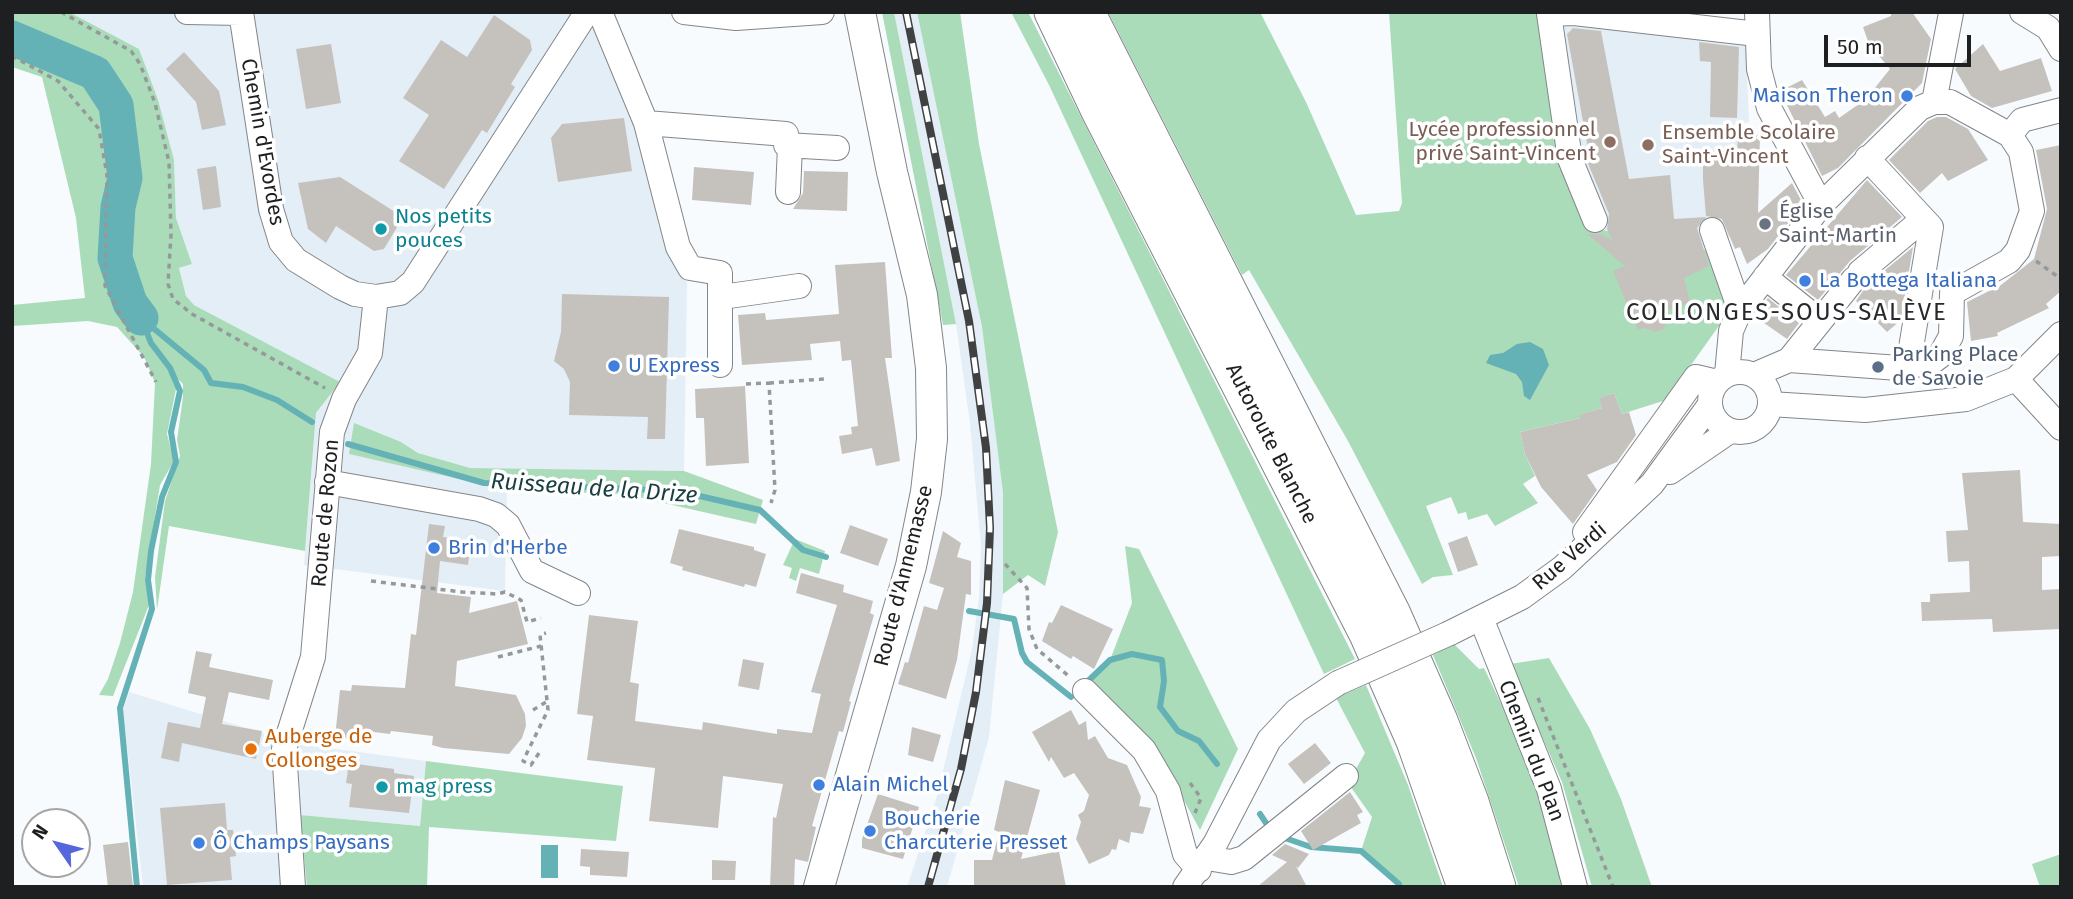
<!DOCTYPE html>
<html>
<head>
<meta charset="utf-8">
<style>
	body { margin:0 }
	#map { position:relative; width:2073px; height:899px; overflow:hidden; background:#f7fbfe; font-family:"Fira Sans",sans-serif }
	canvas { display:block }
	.frame { position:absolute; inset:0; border:14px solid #1e1f20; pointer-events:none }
	.north { position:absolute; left:21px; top:808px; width:70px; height:70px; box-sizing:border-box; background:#fff; border:2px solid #a5a5a6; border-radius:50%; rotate:305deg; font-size:19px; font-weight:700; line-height:28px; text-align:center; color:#1e1f20 }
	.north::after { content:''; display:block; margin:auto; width:24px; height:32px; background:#5567dd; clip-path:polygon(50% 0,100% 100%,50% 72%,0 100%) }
	.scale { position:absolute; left:1824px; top:35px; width:147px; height:32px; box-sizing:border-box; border:4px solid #1e1f20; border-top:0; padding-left:9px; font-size:21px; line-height:24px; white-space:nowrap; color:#1e1f20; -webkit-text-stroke:5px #fff; paint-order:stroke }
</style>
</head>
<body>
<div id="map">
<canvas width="2073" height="899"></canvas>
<div class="frame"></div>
<div class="north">N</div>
<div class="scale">50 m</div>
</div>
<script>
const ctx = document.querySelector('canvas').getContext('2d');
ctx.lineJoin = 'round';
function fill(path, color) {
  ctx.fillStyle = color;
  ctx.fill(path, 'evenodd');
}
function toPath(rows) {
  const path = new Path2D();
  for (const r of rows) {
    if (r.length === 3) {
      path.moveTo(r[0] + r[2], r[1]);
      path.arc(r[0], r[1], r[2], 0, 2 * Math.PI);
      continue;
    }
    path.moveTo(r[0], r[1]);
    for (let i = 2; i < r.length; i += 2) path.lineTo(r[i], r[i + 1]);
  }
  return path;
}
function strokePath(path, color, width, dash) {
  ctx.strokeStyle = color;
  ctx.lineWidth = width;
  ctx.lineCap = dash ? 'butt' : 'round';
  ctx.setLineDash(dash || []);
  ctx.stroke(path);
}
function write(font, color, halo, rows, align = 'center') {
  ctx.font = font + ' "Fira Sans",sans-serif';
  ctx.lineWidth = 7;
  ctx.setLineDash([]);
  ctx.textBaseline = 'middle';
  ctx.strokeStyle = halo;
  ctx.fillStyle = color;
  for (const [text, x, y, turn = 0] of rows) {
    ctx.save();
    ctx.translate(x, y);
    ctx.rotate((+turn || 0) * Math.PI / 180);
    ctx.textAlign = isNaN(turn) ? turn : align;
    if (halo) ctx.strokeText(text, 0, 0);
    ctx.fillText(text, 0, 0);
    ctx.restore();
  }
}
const built = toPath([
	[69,12,613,12,656,191,658,225,687,283,684,471,470,469,418,453,401,442,350,454,507,490,505,591,304,565,316,413,340,382,194,305,186,296,179,268,192,264,176,218,174,160,139,49],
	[894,12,917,12,982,327,1003,493,1003,594,989,737,947,887,907,887,937,796,972,649,979,598,981,546,970,423,956,324],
	[1538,12,1745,23,1749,122,1738,125,1734,234,1678,267,1593,228,1554,129],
	[129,692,298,744,426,761,420,826,300,815,307,887,143,887,123,711]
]);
const green = toPath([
	[12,12,69,12,139,49,158,100,174,160,176,218,192,264,179,268,186,296,194,305,340,382,316,413,305,551,169,526,157,610,155,577,165,501,180,456,177,440,183,397,183,384,178,379,167,434,174,461,160,485,145,578,149,605,113,696,99,695,108,679,120,643,133,592,151,464,155,383,144,357,117,327,88,321,12,326,12,305,85,298,76,218,42,77,12,67],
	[882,12,894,12,956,324,943,325],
	[917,12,960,12,979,144,1058,532,1045,586,1028,575,1003,594,1003,493,982,327],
	[1011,12,1028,12,1355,659,1324,674,1049,85],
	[1108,12,1260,12,1306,102,1356,215,1399,211,1402,203,1389,12,1538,12,1554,129,1593,228,1656,242,1678,266,1709,247,1726,299,1721,323,1666,400,1622,414,1614,393,1600,398,1602,408,1580,415,1580,418,1520,432,1525,454,1535,476,1523,484,1538,503,1495,526,1487,514,1468,520,1466,512,1458,514,1451,497,1426,506,1453,575,1433,577,1422,584,1348,441,1249,270,1242,275],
	[354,423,401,442,418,453,470,468,684,471,763,500,756,524,624,494,507,490,349,454],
	[795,539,825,551,819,574,800,568,796,581,789,578,792,568,783,565],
	[1125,546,1139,549,1238,749,1200,830,1162,760,1087,682,1110,660,1132,603],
	[1454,644,1479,669,1484,668,1506,714,1538,791,1565,887,1519,887,1476,758,1433,655],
	[1549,658,1590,729,1621,799,1652,887,1592,887,1562,782,1510,664],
	[1366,685,1408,785,1443,887,1398,887,1399,883,1361,851,1372,817,1348,783,1365,753,1336,698],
	[426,761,623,786,616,841,429,827,427,887,307,887,300,815,420,826],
	[2061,854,2061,887,2040,887,2032,864]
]);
const water = toPath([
	[1530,342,1543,349,1549,365,1530,400,1524,396,1522,382,1516,374,1486,363,1490,355,1503,353,1517,344],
	[541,845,558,845,558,878,541,878]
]);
const stream = toPath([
	[141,318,204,370,211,383,243,387,277,400,312,422],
	[348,444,484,483,678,491,760,510,803,550,826,557],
	[969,611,1014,619,1022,653,1027,662,1071,697],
	[1087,682,1110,660,1132,654,1162,660,1164,681,1160,707,1178,731,1199,741,1217,764],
	[1260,814,1266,823],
	[1282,837,1311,847,1361,851,1399,884,1398,887],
	[137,887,120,708,152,609,148,580,151,551,162,497,176,462,171,432,180,391,170,368,151,343,141,318]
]);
const river = toPath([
	[12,38,95,73,116,105,125,178,118,207,115,258,130,303,141,318]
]);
const building = toPath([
	[1891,12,1912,12,1931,39,1922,83,1838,168,1822,176,1780,91,1802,80,1825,117,1835,111,1839,118,1876,92,1874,89,1890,69,1869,44,1863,27,1891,16],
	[494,15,530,40,532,50,511,84,515,87,487,133,482,130,444,189,399,161,429,115,403,98,441,40,467,57],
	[1573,28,1601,31,1629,179,1670,175,1674,219,1706,217,1697,228,1709,266,1684,278,1690,302,1667,311,1669,315,1664,329,1656,332,1644,328,1638,330,1613,271,1625,266,1587,234,1599,234,1612,240,1607,229,1609,214,1587,161,1590,160,1567,34],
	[1699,42,1739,47,1737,118,1710,117,1711,62,1700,61],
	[331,44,341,103,306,109,296,49],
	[1983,44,2000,71,2041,58,2052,91,1992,108,1971,96,1955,69],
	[184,52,219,91,226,125,202,130,196,102,166,69],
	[1937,117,1946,117,1968,129,1988,160,1948,181,1942,173,1920,193,1889,160,1928,121],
	[624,118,632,171,558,182,551,138,562,124],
	[1738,133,1760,135,1758,213,1792,183,1803,204,1768,249,1747,264,1740,247,1735,249,1722,219,1706,216,1703,180,1703,156,1737,152],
	[2061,145,2061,291,2046,304,2049,308,1997,333,1998,336,1971,341,1967,302,2001,285,2034,259,2047,209,2036,150],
	[216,166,221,207,203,210,197,169],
	[694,167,754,172,751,205,692,200],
	[804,171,848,172,847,211,793,209,803,193],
	[340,177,403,217,384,249,374,251,336,226,326,243,308,229,298,183],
	[1867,180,1902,217,1850,261,1818,300,1786,275],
	[1913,247,1901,320,1887,332,1856,301,1867,285],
	[885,262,892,358,885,358,900,461,876,466,872,448,842,454,839,436,852,434,851,427,858,426,851,360,842,361,840,341,810,344,812,360,742,365,738,315,765,313,766,320,839,314,835,265],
	[562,294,669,297,665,439,647,439,648,417,569,415,570,382,564,369,554,361,561,332],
	[1768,298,1799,323,1787,339,1754,316],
	[745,386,749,463,706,466,704,418,696,418,695,389],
	[1614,393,1622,414,1629,412,1636,435,1617,462,1587,475,1597,490,1573,524,1541,487,1525,454,1520,432,1580,418,1579,415,1602,408,1599,398],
	[2020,470,2023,522,2061,524,2061,556,2042,557,2042,590,2061,589,2061,629,1993,632,1992,619,1922,621,1921,602,1930,602,1930,594,1970,592,1969,561,1948,562,1946,531,1968,530,1962,473],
	[429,524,445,526,443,537,471,541,468,565,440,561,437,593,471,597,469,613,517,601,528,644,457,661,455,686,516,695,525,714,526,726,522,738,509,754,443,748,432,745,433,736,391,731,390,734,358,730,357,740,335,737,340,690,351,691,352,685,405,688,411,634,416,635],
	[850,525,888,539,878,566,840,553],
	[679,529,754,547,754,550,766,554,756,587,745,584,744,587,682,570,683,567,670,563],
	[943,531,961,543,957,557,971,561,971,595,966,594,957,660,946,699,898,684,905,662,908,663,924,606,937,610,944,588,929,583],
	[1467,536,1478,565,1458,572,1448,543],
	[801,573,844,585,843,592,873,601,870,613,874,615,849,701,851,702,843,732,839,731,812,826,816,827,808,862,795,859,794,887,770,887,773,817,776,818,783,784,723,776,718,828,649,821,655,768,587,760,593,716,577,714,589,615,638,621,630,682,639,684,635,721,702,730,703,722,777,734,777,729,812,733,821,694,811,692,837,605,796,593],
	[1061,605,1113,629,1094,669,1073,656,1071,659,1042,641,1049,622,1052,623],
	[196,651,212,654,209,667,273,680,269,700,229,692,222,724,262,731,256,759,182,743,179,762,161,758,168,722,200,728,206,697,188,693],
	[743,659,764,663,759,690,738,686],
	[1071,710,1079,725,1086,721,1088,740,1095,736,1108,758,1127,765,1141,797,1139,806,1151,808,1143,834,1131,832,1129,843,1119,839,1116,850,1112,849,1109,855,1089,864,1076,839,1081,822,1078,815,1084,811,1089,795,1074,773,1064,778,1051,757,1049,762,1032,732],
	[912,727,941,735,933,762,908,755],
	[1315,743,1331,763,1304,784,1288,764],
	[349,763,394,769,394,773,414,776,409,813,349,807,352,784,346,783],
	[1005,780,1040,790,1021,859,1059,851,1066,887,974,887,974,860,992,860,999,832,994,830],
	[1350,792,1363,812,1357,815,1361,823,1313,850,1301,831],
	[878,794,919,807,903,859,862,848,862,839],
	[225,803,227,830,233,830,236,856,230,857,232,880,167,885,160,808],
	[128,842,133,887,108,887,103,845],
	[1285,844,1309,854,1298,868,1296,866,1307,887,1257,887,1287,862,1272,855],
	[581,849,629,852,627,877,590,875,590,867,580,866],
	[712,860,736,861,735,880,712,880]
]);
const path = toPath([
	[61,12,131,51,140,64,155,103,169,162,171,234,168,284,173,299,192,314,325,388],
	[12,56,58,81,99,129,107,175,105,286,156,382],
	[2036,261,2061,279],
	[769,383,824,379],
	[746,384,769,383,775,490,771,503],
	[1005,564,1027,588,1029,629,1037,649,1071,678],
	[371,581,462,592,497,594,505,592,521,600,527,622,541,618],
	[498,657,541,646],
	[1538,698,1613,887],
	[533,710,546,702],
	[539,753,531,765,523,761,548,710,540,635,546,633],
	[1190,783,1201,798,1195,813]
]);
const minor = toPath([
	[187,12,241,13],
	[241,12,271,209,281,242,296,260,340,287,355,294,376,297,400,293,413,282,587,12],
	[600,12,646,123,678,247,690,268,720,273,720,365],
	[684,12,736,18,822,12],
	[1757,12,1759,69,1769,108,1821,205],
	[2022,12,2048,28,2061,49],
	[1934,102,1951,13],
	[646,123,786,134,786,145,837,148],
	[2010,135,2022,120,2061,110],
	[1867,158,1931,227,1908,366],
	[788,192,790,146],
	[1595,220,1570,159,1549,14,1574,13,1757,34],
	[1712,230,1740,310],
	[1860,272,1922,220],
	[1765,277,1820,321],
	[722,297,799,286],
	[1789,360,1854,279],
	[1740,402,30],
	[1727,374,1731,331,1740,310,1821,205,1920,108,1934,102,1950,102,2010,135,2021,152,2032,211,2018,250,2009,261,1952,293,1951,336,1940,356,1932,362,1899,368,1789,360,1754,375],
	[2016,379,2061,428],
	[1770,404,1865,410,1966,399,2016,379,2061,334],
	[1670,472,1730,431],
	[327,482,479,509,496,515,508,525,532,571,578,593],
	[1585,532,1696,377,1717,382],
	[1481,618,1549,789,1575,887],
	[1450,633,1522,597,1562,568,1652,484,1709,406],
	[1085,691,1144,750,1168,791,1185,854,1199,870],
	[1207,858,1231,862,1244,858,1346,776],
	[293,887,284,749,313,657,332,432,344,399,370,353,376,297],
	[1185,887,1215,844,1269,740,1296,711,1338,683]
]);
const major = toPath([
	[819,887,911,566,926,492,932,439,931,368,922,295,892,172,860,12]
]);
const highway = toPath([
	[1052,12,1099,111,1367,634,1414,741,1465,887],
	[1087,12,1393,614,1440,721,1471,802,1498,887]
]);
const rail = toPath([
	[906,12,969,321,986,448,990,528,987,603,976,692,961,769,928,887]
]);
const minorBridge = toPath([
	[1338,683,1450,633]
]);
const markers = [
	[1907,96,7,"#3f7fe0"],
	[1610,142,7,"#8d6e63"],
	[1648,145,7,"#8d6e63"],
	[1765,224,7,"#6b7280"],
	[381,229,7,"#0f9aa8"],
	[1805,281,7,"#3f7fe0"],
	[614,366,7,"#3f7fe0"],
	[1878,367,7,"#5c6f8a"],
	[434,548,7,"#3f7fe0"],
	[251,749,7,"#e8710a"],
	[819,785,7,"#3f7fe0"],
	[382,787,7,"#0f9aa8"],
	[870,831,7,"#3f7fe0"],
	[199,843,7,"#3f7fe0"]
];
const shopNames = [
	["Maison Theron",1893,96,"right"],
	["La Bottega Italiana",1819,281],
	["U Express",628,366],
	["Brin d'Herbe",448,548],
	["Alain Michel",833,785],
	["Boucherie",884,819],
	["Charcuterie Presset",884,843],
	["Ô Champs Paysans",213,843]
];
const educationNames = [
	["Lycée professionnel",1596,130],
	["privé Saint-Vincent",1596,154],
	["Ensemble Scolaire",1662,133,"left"],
	["Saint-Vincent",1662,157,"left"]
];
const streetNames = [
	["Chemin d'Evordes",262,142,80],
	["Autoroute Blanche",1271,444,63],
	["Route de Rozon",326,513,-85],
	["Rue Verdi",1570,557,-41],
	["Route d'Annemasse",904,576,-76],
	["Chemin du Plan",1531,751,69]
];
const worshipNames = [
	["Église",1779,212],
	["Saint-Martin",1779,236]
];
const cultureNames = [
	["Nos petits",395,217],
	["pouces",395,241],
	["mag press",396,787]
];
const serviceNames = [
	["Parking Place",1892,355],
	["de Savoie",1892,379]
];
const foodNames = [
	["Auberge de",265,737],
	["Collonges",265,761]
];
const waterNames = [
	["Ruisseau de la Drize",594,489,4]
];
const quarterNames = [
	["COLLONGES-SOUS-SALÈVE",1787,313]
];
fill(built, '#e4eef6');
fill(green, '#abdcb9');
fill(water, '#64b2b6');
strokePath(stream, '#64b2b6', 6);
strokePath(river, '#64b2b6', 35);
fill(building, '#c5c2be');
strokePath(minor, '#838689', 26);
strokePath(major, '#838689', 32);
strokePath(highway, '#838689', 37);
strokePath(path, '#96999b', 3.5, [5, 5]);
strokePath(minor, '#fff', 24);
strokePath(major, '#fff', 30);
strokePath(highway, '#fff', 35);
strokePath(rail, '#404143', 8);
strokePath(rail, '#fff', 5, [16]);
strokePath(minorBridge, '#838689', 26, []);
strokePath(minorBridge, '#fff', 24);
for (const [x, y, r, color] of markers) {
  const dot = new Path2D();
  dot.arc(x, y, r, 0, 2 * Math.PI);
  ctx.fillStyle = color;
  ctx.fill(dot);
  strokePath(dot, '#fff', 2.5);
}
write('21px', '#366cbe', '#fff', shopNames, 'left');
write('21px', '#785e54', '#fff', educationNames, 'right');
write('21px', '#1e1f20', '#fff', streetNames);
write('21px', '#5b616d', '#fff', worshipNames, 'left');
write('21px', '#0d838f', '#fff', cultureNames, 'left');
write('21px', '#4e5e75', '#fff', serviceNames, 'left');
write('21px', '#c56008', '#fff', foodNames, 'left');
write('italic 23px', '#193f41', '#fff', waterNames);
ctx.letterSpacing = '2px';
write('24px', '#27292c', '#fff', quarterNames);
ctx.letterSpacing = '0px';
</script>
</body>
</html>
